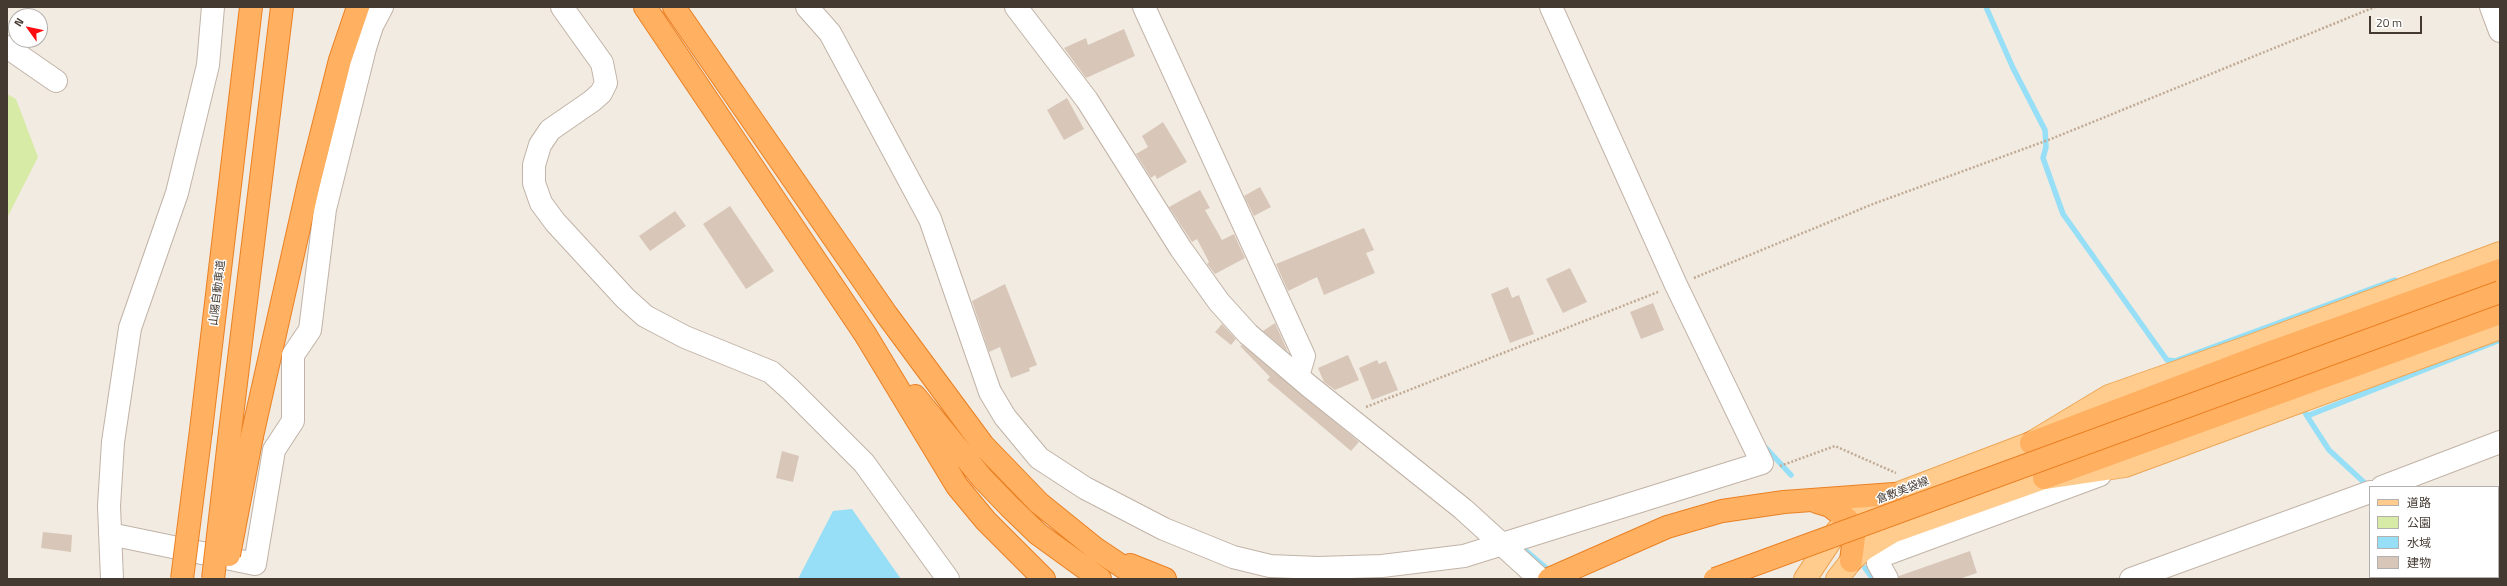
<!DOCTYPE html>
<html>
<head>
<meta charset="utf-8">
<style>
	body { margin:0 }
	#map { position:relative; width:2507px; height:586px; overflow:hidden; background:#f2ebe1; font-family:"Titillium Web","Noto Sans JP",sans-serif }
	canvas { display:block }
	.frame { position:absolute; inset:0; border:8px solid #443a32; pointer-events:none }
	.legend { position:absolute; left:2369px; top:486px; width:130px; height:92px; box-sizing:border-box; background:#fff; border:1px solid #b4b0ad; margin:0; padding:5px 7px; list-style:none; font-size:12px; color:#443a32 }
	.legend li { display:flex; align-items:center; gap:8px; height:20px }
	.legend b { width:20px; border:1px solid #b4b0ad }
	.north { position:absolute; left:8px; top:8px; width:40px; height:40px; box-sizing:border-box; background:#fff; border:1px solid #b4b0ad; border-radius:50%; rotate:303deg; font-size:11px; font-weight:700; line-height:16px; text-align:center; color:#443a32 }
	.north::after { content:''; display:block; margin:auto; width:14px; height:18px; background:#ff0c10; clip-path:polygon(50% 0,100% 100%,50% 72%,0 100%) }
	.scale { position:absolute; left:2369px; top:16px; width:53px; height:18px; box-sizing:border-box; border:2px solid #443a32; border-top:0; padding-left:5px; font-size:12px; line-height:14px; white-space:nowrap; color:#443a32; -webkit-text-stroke:3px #fff; paint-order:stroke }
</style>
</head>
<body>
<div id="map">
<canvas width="2507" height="586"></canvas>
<div class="frame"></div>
<ul class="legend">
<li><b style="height:5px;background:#ffcc8e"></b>道路</li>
<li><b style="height:11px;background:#d7eba6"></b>公園</li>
<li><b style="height:11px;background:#97dff6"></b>水域</li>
<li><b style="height:11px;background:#d8c7b9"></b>建物</li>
</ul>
<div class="north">N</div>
<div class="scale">20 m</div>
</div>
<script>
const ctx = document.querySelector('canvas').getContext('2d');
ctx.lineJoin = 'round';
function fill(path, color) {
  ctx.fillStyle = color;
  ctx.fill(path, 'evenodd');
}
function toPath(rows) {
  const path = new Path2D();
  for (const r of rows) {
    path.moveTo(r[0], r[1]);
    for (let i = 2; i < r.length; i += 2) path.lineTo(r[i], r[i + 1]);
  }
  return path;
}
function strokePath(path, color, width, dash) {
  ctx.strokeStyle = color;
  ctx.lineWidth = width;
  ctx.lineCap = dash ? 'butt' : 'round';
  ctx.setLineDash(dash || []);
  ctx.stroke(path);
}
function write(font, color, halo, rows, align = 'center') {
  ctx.font = font + ' "Titillium Web","Noto Sans JP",sans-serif';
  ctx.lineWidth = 3;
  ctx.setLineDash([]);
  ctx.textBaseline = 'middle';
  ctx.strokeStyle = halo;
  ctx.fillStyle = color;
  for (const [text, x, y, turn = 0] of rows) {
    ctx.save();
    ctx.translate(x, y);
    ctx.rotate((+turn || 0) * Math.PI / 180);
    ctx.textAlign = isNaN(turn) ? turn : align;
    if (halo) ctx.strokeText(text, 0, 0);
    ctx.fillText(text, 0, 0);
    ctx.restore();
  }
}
const green = toPath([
	[7,94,16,99,38,157,7,218]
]);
const water = toPath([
	[852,509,901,579,798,579,833,511]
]);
const stream = toPath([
	[1986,7,2013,68,2045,130,2046,147,2043,158,2063,214,2167,360,2175,361,2395,280],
	[2298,412,2304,410,2307,416,2500,340],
	[2307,416,2329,450,2369,487],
	[1766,448,1791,475],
	[1518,544,1551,572],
	[1865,568,1873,579],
	[2400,577,2400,579]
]);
const building = toPath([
	[1124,29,1135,56,1086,78,1064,48,1086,38,1088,45],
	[1067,98,1084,129,1064,140,1047,110],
	[1163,122,1187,162,1157,179,1155,175,1151,178,1136,154,1148,147,1142,136],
	[1260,187,1271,207,1254,216,1244,196],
	[1200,190,1210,208,1205,210,1222,240,1234,234,1245,258,1215,274,1207,264,1209,262,1197,239,1192,242,1169,207],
	[730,206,774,271,746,289,703,224],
	[675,211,686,226,650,251,639,236],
	[1364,228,1374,250,1366,253,1375,273,1324,295,1317,277,1288,291,1276,264],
	[1570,268,1587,302,1563,313,1546,279],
	[1005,284,1037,365,1029,368,1030,371,1011,378,1000,347,989,352,972,301],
	[1508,287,1512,298,1519,295,1534,334,1510,343,1491,294],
	[1653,303,1664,330,1641,339,1630,312],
	[1275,323,1288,352,1263,331],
	[1222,324,1236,339,1231,345,1215,332],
	[1242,345,1359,442,1351,451,1267,380,1270,377,1240,346],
	[1348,355,1359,380,1335,390,1324,382,1318,368],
	[1377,360,1379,364,1386,361,1398,390,1372,400,1359,368],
	[782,451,799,456,793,482,776,478],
	[43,532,72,535,71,552,41,548],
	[1970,551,1977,573,1959,579,1899,579,1899,576]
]);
const path = toPath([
	[1694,278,1873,204,2051,139,2375,7],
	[1366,407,1658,292],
	[1780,466,1835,446,1896,473]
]);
const minor = toPath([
	[562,7,602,63,606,83,601,93,592,101,550,130,540,145,534,165,534,183,541,203,555,222,625,298,645,316,685,337,771,372,791,390,864,463,948,579],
	[807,7,830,33,930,219,990,392,1005,417,1039,458,1085,488,1164,529,1233,557,1270,566,1318,568,1382,566,1464,556,1762,463,1676,285,1551,7],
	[1016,7,1087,100,1181,249,1219,302,1248,334,1309,386,1463,509,1540,579],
	[1144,7,1304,356,1298,376],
	[2491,7,2500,31],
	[7,47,56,81],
	[2382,487,2500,442],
	[110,534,255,564,274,450,293,421,293,355,310,330,325,209,365,48,372,26,382,7],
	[112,579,109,506,113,442,130,328,177,193,208,65,213,7],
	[1887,579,1878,563,1884,555,2100,475],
	[2131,579,2370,492]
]);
const major = toPath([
	[1805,579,1837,531,1859,511,1873,503,2031,443,2109,396,2251,346,2500,253],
	[1837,579,1851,561,1864,549,1892,532,2044,478,2125,466,2500,328]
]);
const highway = toPath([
	[645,7,865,334,957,486,986,521,1044,579],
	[674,7,887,315,983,445,1039,503,1096,549,1141,579],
	[915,396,982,478,1009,506,1038,534,1100,579],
	[201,430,251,7],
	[230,432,282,7],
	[252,436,309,183,340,60,358,7],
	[2031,443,2260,356,2500,270],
	[2044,478,2500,313],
	[1817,502,1830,506,1848,520,1854,537,1851,561],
	[1130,565,1165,579],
	[1549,579,1667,527,1722,511,1784,502,1894,494]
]);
const highwayBridge = toPath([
	[229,555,252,436],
	[182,579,201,430],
	[213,579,230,432],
	[1715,579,2500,292]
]);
const streetNames = [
	["山陽自動車道",218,293,-83],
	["倉敷美袋線",1903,491,-21]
];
fill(green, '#d7eba6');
fill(water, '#97dff6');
strokePath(stream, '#97dff6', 5.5);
fill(building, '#d8c7b9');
strokePath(minor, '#c1b3a7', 24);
strokePath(major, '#eda655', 24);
strokePath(highway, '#ea8024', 24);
strokePath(path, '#c1aa94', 2.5, [2, 2]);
strokePath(minor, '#fff', 22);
strokePath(major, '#ffcc8e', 22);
strokePath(highway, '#ffb060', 22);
strokePath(highwayBridge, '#ea8024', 24, []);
strokePath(highwayBridge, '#ffb060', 22);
write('11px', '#443a32', '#fff', streetNames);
</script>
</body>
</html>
